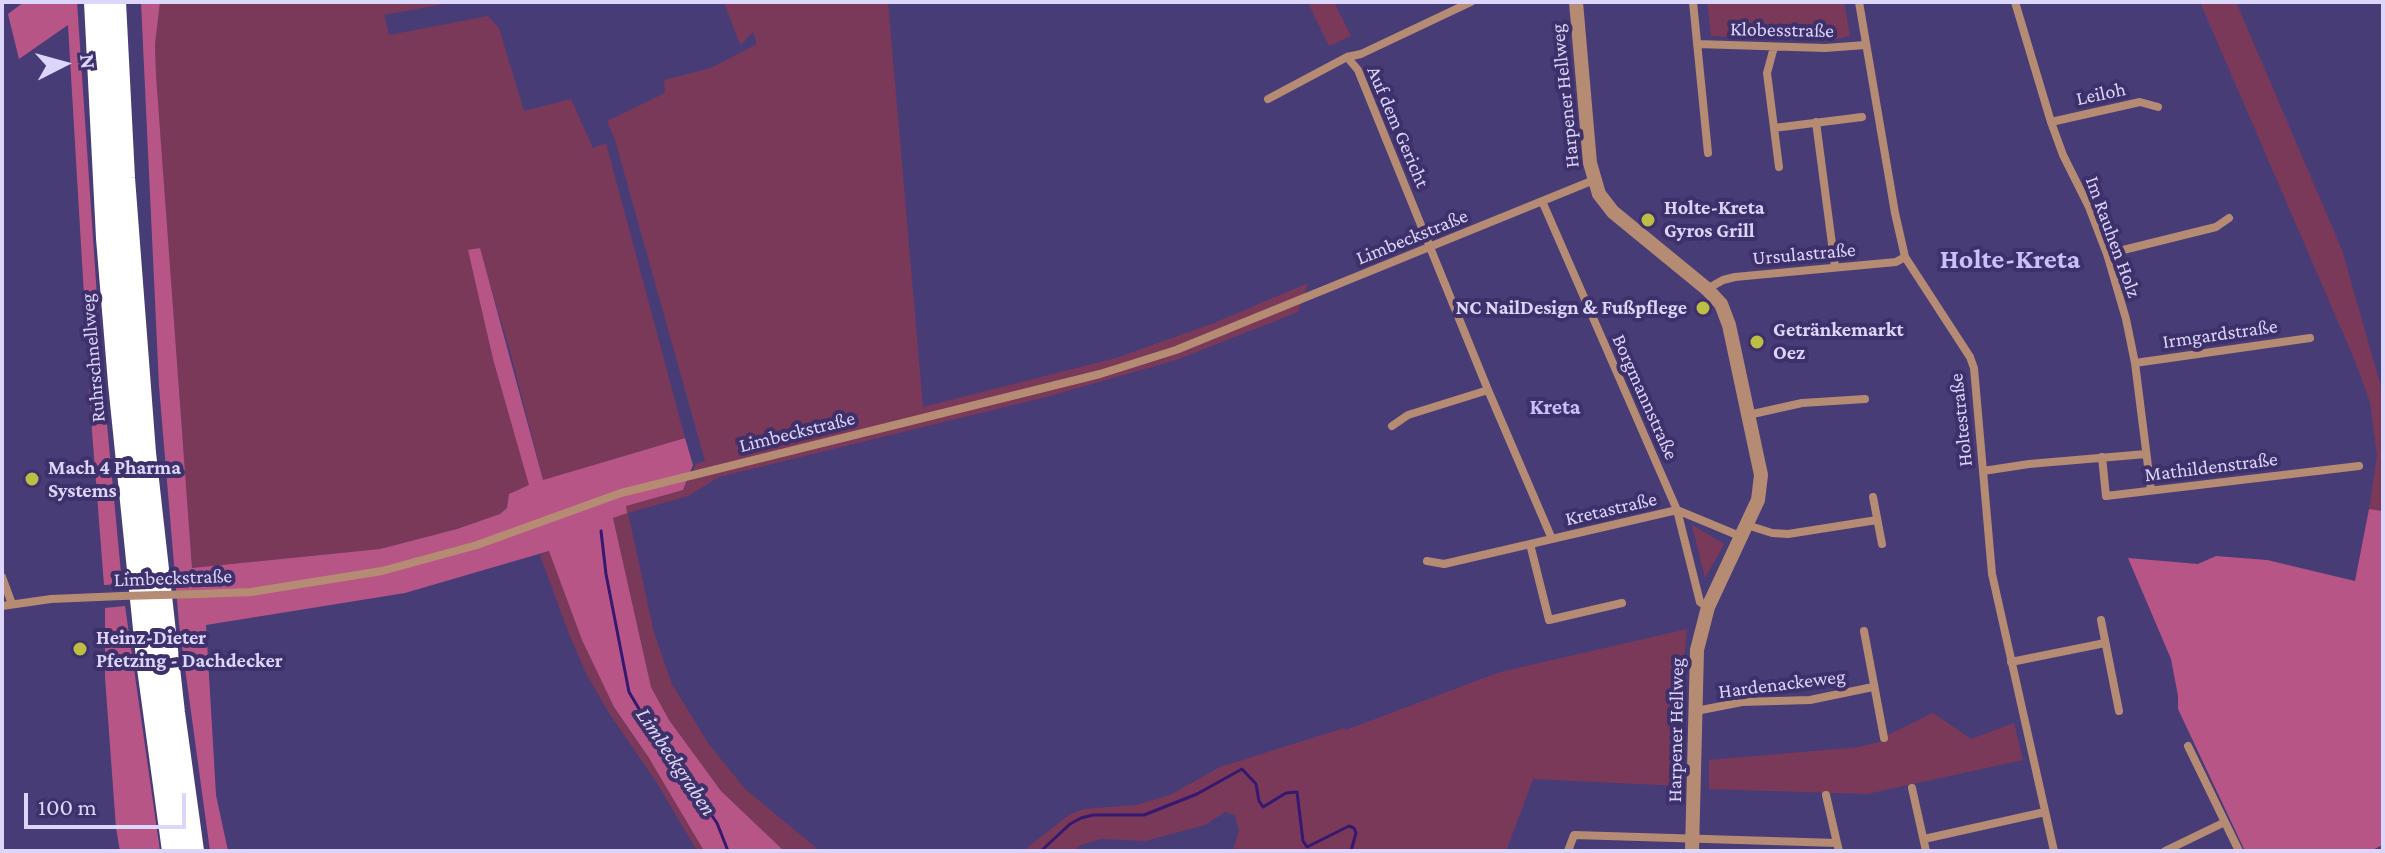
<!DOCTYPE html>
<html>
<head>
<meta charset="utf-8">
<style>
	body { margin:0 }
	#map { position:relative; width:2385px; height:853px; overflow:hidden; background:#483c77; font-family:"Crimson Pro",serif }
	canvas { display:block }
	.frame { position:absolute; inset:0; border:4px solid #dbd6fa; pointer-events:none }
	.north { position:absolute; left:24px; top:24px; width:80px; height:80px; -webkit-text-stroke:6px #3e316b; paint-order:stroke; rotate:84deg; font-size:22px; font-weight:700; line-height:32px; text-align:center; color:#dbd6fa }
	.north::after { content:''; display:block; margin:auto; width:28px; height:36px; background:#dbd6fa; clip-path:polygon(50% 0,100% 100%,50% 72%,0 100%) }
	.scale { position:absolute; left:24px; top:793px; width:162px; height:36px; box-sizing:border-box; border:4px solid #dbd6fa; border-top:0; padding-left:10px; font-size:24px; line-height:28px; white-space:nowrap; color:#dbd6fa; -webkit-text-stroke:6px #3e316b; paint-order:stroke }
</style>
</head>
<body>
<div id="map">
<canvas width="2385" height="853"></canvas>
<div class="frame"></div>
<div class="north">N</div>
<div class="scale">100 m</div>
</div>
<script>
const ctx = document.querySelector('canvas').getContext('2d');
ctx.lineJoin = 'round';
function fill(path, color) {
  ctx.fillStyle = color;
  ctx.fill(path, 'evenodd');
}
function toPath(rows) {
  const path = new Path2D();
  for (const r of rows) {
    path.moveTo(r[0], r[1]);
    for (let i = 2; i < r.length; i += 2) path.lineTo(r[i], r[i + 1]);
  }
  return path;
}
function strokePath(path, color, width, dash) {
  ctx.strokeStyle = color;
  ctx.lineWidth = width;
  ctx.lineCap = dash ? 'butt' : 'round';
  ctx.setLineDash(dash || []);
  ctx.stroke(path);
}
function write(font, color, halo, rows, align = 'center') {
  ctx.font = font + ' "Crimson Pro",serif';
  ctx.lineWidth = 8;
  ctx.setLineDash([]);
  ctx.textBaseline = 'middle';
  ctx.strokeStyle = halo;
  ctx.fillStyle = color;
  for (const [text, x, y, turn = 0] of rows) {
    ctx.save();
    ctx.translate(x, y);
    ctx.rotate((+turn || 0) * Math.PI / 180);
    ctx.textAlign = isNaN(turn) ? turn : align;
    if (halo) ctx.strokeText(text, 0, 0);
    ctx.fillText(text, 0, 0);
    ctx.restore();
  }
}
const green = toPath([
	[160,2,443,4,384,15,389,35,488,16,499,28,524,111,571,99,593,148,606,143,685,438,543,480,510,351,479,248,469,251,493,359,530,485,509,494,507,508,500,514,457,529,380,549,192,568,156,75,155,44],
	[724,2,888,2,923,407,1116,358,1214,323,1308,283,1298,312,1176,360,1050,396,719,477,688,496,628,513,654,633,672,684,708,743,745,789,820,851,784,851,721,791,669,720,651,687,613,518,625,506,683,490,696,464,705,461,615,140,607,121,665,93,664,80,711,68,757,44,753,32,740,45],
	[1314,2,1334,2,1351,36,1329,46,1309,5],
	[1707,2,1844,2,1850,36,1827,41,1711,36],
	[2200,2,2236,2,2342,250,2383,394,2383,511,2369,509,2377,455,2370,402,2355,361],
	[1692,525,1724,544,1705,578],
	[550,551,614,707,649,758,704,851,697,851,657,783,609,713,587,675,569,634,540,555],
	[1687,629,1682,678,1680,786,1533,779,1506,851,1233,851,1239,830,1235,815,1225,812,1205,825,1145,841,1100,839,1079,846,1075,851,1023,851,1069,815,1084,809,1136,805,1170,795,1220,767,1344,728,1346,730,1500,672],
	[1933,713,1971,739,2014,723,2023,760,1867,794,1709,789,1709,760,1860,747,1886,740,1886,736]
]);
const forest = toPath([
	[24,2,77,2,102,371,122,584,104,585,92,431,68,25,19,59,8,14],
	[141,2,160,2,155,44,156,75,192,568,380,549,457,529,500,514,507,508,509,494,529,485,493,359,468,250,480,248,543,480,685,438,693,465,683,490,626,506,627,513,613,518,651,687,669,720,721,791,784,851,704,851,649,758,614,707,582,640,549,551,405,593,206,625,216,795,228,851,210,851,179,624,159,386],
	[2369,509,2383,511,2383,845,2370,851,2245,851,2178,709,2178,696,2171,659,2128,558,2198,564,2216,556,2267,560,2355,581],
	[125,606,160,851,120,851,116,828,105,677,105,608]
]);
const stream = toPath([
	[601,531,606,574,629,692,648,724,717,823,728,851],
	[1041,851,1070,824,1081,818,1093,815,1144,815,1197,794,1242,769,1256,784,1259,801,1263,807,1286,793,1297,792,1303,841,1307,847,1349,826,1354,828,1356,833,1351,851]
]);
const minor = toPath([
	[1693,2,1708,153],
	[1859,2,1895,213,1905,257,1970,357,1974,368,1992,574,2054,851],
	[2015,2,2051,122,2063,155,2089,207,2107,254,2126,319,2135,363,2151,490],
	[1697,44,1825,48,1865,45],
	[1774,47,1767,73,1779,167],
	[1347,57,1358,70,1488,390,1552,539],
	[1268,99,1347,57,1361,54,1471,2],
	[1816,122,1835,267],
	[2051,122,2140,102,2158,107],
	[1774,128,1862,117],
	[1542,201,1677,510,1700,602,1708,607],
	[2107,254,2216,227,2229,218],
	[1707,289,1723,280,1735,277,1896,262,1905,257],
	[2135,363,2310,338],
	[1748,415,1802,403,1865,399],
	[1392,426,1408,415,1488,390],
	[2102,457,2106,496,2359,466],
	[1983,471,2029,464,2146,454],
	[1873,497,1882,544],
	[1747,525,1772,533,1788,534,1877,520],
	[1530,544,1549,620,1622,603],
	[1427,561,1444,564,1677,510,1742,537],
	[2,577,12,604],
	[199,594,251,592,382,571,477,545,621,493,1100,374,1176,350,1594,180],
	[2,606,51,599,122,596],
	[2101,620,2119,711],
	[1864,631,1884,738],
	[2011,662,2105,643],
	[1696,711,1742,702,1810,700,1873,687],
	[2188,746,2239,851],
	[1912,788,1926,851],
	[1826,795,1837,843],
	[1924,839,2045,812],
	[1568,851,1574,835,1837,843,1839,851],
	[2165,851,2225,822]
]);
const tertiary = toPath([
	[1576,2,1590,163,1599,194,1613,212,1707,289,1721,304,1729,325,1761,475,1758,500,1708,607,1697,650,1692,851]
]);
const motorway = toPath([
	[95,2,107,238,119,383,148,668,173,851],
	[115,2,124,178,145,453,174,713,193,851]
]);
const minorBridge = toPath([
	[122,596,199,594]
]);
const markers = [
	[1648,220,8,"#bcbf44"],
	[1703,308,8,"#bcbf44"],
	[1757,342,8,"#bcbf44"],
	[32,479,8,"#bcbf44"],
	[80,649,8,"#bcbf44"]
];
const streetNames = [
	["Klobesstraße",1782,30,1],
	["Leiloh",2101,94,-12],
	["Harpener Hellweg",1565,96,-96],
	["Auf dem Gericht",1398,127,67],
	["Limbeckstraße",1412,237,-22],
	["Im Rauhen Holz",2113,237,70],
	["Ursulastraße",1804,254,-5],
	["Irmgardstraße",2220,334,-8],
	["Ruhrschnellweg",93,358,-95],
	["Borgmannstraße",1645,397,66],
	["Holtestraße",1961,420,-96],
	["Limbeckstraße",797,432,-14],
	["Mathildenstraße",2211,467,-7],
	["Kretastraße",1611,509,-13],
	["Limbeckstraße",173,578,-2],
	["Hardenackeweg",1782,684,-7],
	["Harpener Hellweg",1676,730,-89]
];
const poiNames = [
	["Holte-Kreta",1664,208],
	["Gyros Grill",1664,231],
	["NC NailDesign & Fußpflege",1687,308,"right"],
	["Getränkemarkt",1773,330],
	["Oez",1773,353],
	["Mach 4 Pharma",48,468],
	["Systems",48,491],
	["Heinz-Dieter",96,638],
	["Pfetzing - Dachdecker",96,661]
];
const neighbourhoodNames = [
	["Kreta",1555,407]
];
const waterNames = [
	["Limbeckgraben",676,762,56]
];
const districtNames = [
	["Holte-Kreta",2010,259]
];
fill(green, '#7b3959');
fill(forest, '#b85587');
strokePath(stream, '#351971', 3);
strokePath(minor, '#b68b73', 8);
strokePath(tertiary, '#b68b73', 14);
strokePath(motorway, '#fff', 22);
strokePath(minorBridge, '#b68b73', 8);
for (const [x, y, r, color] of markers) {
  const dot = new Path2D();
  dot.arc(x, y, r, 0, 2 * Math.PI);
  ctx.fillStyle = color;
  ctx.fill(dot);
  strokePath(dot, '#3e316b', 3);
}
write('20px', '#dbd6fa', '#3e316b', streetNames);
write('bold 20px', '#dbd6fa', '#3e316b', poiNames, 'left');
write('bold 22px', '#c9c1f9', '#3e316b', neighbourhoodNames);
write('italic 22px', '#dddaf3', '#3e316b', waterNames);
write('bold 28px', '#c9c1f9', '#3e316b', districtNames);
</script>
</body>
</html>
